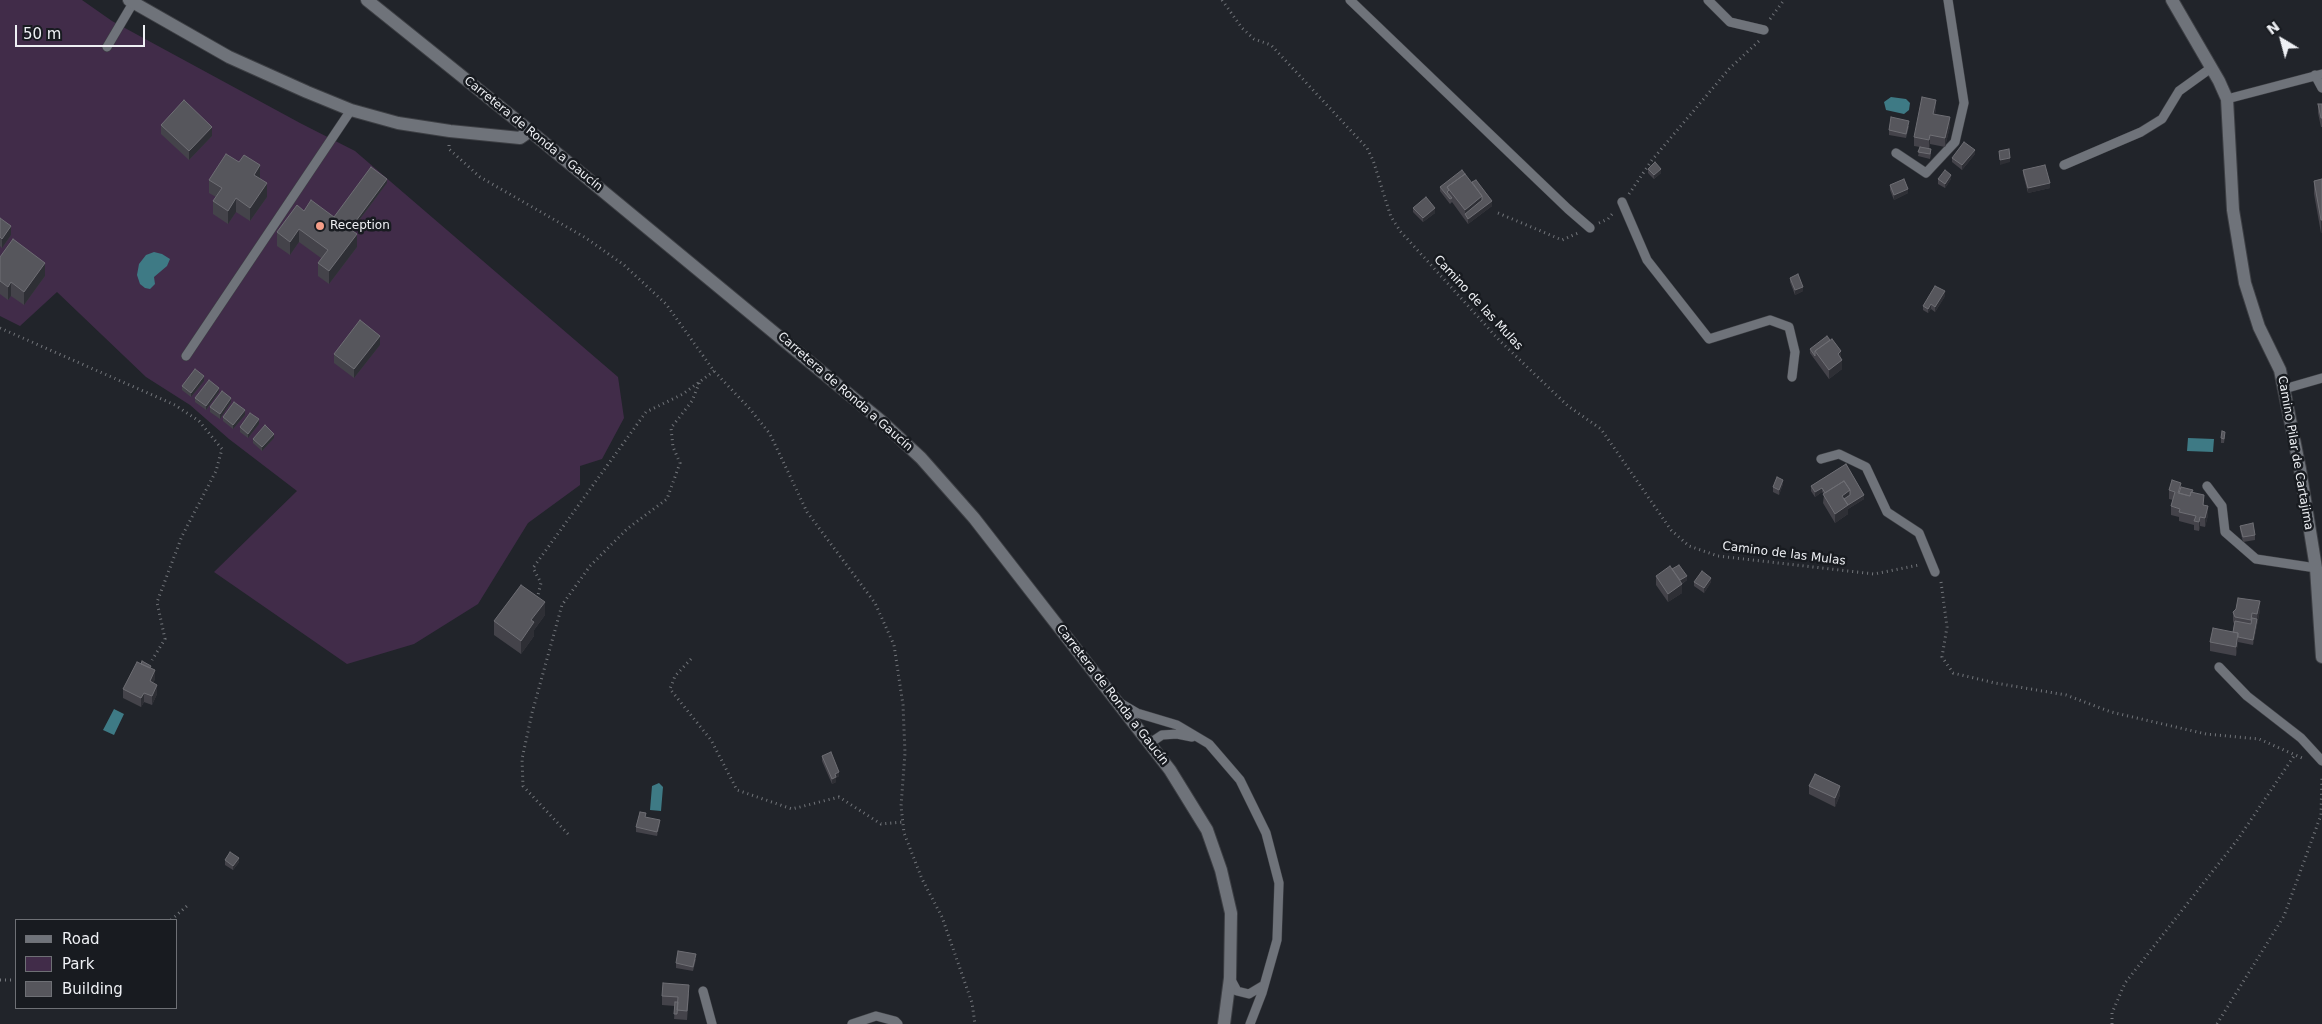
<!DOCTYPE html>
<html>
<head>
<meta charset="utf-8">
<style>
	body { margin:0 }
	#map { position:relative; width:2322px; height:1024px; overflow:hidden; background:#21242a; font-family:"DejaVu Sans",sans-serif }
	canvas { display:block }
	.legend { position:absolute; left:15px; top:919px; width:162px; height:90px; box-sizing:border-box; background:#181b20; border:1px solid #6e7075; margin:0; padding:6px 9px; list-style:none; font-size:15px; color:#eef0f4 }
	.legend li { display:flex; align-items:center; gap:10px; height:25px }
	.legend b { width:25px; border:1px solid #6e7075 }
	.north { position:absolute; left:2257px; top:15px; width:50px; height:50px; -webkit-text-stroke:4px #181b20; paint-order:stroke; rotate:323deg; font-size:14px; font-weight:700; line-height:20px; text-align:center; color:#eef0f4 }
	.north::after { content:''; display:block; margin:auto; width:18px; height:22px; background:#eef0f4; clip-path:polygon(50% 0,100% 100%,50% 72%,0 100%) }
	.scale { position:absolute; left:15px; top:25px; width:130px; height:22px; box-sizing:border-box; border:2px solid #eef0f4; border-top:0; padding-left:6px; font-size:15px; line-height:18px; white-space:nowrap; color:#eef0f4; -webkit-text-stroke:4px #181b20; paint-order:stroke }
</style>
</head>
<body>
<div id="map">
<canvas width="2322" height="1024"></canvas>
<ul class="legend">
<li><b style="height:6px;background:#6f737a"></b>Road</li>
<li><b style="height:14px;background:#412c49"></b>Park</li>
<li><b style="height:14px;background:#56565c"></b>Building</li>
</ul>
<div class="north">N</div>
<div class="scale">50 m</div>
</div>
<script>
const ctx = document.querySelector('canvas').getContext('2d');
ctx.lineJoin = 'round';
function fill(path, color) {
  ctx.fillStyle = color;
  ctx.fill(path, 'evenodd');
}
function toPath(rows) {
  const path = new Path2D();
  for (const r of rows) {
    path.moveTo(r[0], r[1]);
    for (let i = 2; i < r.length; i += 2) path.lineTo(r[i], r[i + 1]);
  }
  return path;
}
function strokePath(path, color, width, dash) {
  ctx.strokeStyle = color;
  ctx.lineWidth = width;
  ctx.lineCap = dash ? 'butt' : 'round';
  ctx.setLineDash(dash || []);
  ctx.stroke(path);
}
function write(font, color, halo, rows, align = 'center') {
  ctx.font = font + ' "DejaVu Sans",sans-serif';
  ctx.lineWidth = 5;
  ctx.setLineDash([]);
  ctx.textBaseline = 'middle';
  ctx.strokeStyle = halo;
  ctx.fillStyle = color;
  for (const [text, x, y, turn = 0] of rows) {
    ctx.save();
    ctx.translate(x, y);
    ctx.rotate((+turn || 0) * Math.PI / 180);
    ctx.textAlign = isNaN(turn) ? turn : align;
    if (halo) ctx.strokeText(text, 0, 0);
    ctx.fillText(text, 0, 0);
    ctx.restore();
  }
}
const green = toPath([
	[0,0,82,0,112,21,300,123,355,151,618,377,624,418,602,459,580,466,580,485,528,523,478,604,414,644,347,664,214,572,297,491,229,439,190,405,146,377,57,292,20,326,0,316]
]);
const water = toPath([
	[1891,97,1906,99,1910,103,1909,110,1904,114,1886,110,1884,102],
	[154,252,162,254,170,259,167,266,154,277,155,284,150,289,145,288,140,284,137,275,139,264,146,255],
	[2188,438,2214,439,2213,452,2187,451],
	[114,709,124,714,114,735,103,730],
	[659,783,663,787,661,811,650,810,652,786]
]);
const path = toPath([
	[1222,0,1242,28,1254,39,1271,45,1367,148,1373,160,1391,217,1401,232,1499,340,1568,406,1601,429,1671,530,1689,546,1718,556,1874,574,1919,565],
	[1770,19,1784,0],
	[449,145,449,149,480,177,586,238,624,265,666,304,714,371,750,409,770,434,807,512,875,603,894,645,903,705,905,753,901,806,904,833,922,879,942,917,972,1003,975,1024],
	[1629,194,1652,160,1729,69,1759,41],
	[1498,213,1562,240,1578,233],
	[1599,223,1608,219,1614,212],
	[0,328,175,405,199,421,222,449,216,471,182,536,157,602,165,639,152,660],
	[1941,582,1947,627,1942,657,1953,673,1995,683,2066,695,2111,712,2206,734,2259,739,2302,758],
	[537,599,541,583,533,568,646,412,683,394,714,371],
	[691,659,675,676,670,689,711,740,737,790,792,809,839,797,881,824,903,822],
	[568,834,523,786,522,759,532,713,562,605,590,566,627,529,667,499,680,463,673,447,671,428,692,401,700,381],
	[171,920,188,905],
	[0,980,16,980],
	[2112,1024,2112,1013,2125,983,2238,839,2294,756],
	[2217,1024,2284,916,2321,815,2322,777]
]);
const lane = toPath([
	[1350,0,1568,209,1590,228],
	[1708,0,1730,22,1764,30],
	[107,47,133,3],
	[2315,75,2322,88],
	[2227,99,2322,74],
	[1896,153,1926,173,1955,142,1964,103,1948,0],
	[2064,165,2141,132,2162,119,2179,91,2211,68],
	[1622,202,1647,260,1709,339,1770,320,1789,327,1795,352,1792,377],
	[186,356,351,110],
	[2284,389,2322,378],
	[1821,459,1839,454,1866,467,1887,512,1919,533,1935,572],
	[2207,486,2222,506,2225,532,2256,559,2316,568],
	[2219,667,2247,696,2301,738,2322,761],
	[1120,703,1137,713,1177,725,1209,744,1240,780,1266,833,1279,883,1277,940,1262,993,1250,1024],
	[1152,746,1153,741,1162,735,1177,734,1192,737],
	[1230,978,1237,991,1249,994,1264,985],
	[703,991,712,1024],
	[852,1024,876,1016,895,1021,898,1024]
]);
const street = toPath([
	[129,0,229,57,307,92,351,110,398,123,450,131,520,138,530,131],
	[2172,0,2219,81,2227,99,2233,210,2245,283,2259,327,2280,370,2300,469,2316,568,2322,657]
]);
const secondary = toPath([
	[367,0,530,131,880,420,921,458,974,518,1170,770,1207,830,1221,870,1231,913,1230,978,1224,1024]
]);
const wall = toPath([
	[2318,104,2322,104,2322,127,2321,127,2318,113],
	[1936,109,1935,114,1950,126,1945,147,1930,144,1929,149,1931,154,1930,159,1918,156,1920,147,1914,146,1914,137],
	[161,125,212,136,189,160,161,134],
	[1909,126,1906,138,1889,135,1889,130],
	[1975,154,1962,170,1952,162,1952,158],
	[1648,169,1661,173,1654,179,1648,173],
	[2023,170,2050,188,2028,193,2023,174],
	[260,179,267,197,250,221,236,212,228,224,213,214,213,201,216,197,209,193,209,180],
	[1938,179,1951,179,1945,188,1938,184],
	[2322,179,2321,233,2314,194,2314,181],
	[1472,182,1492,206,1468,224,1452,202,1450,204,1440,191,1440,187],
	[387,183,352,230,357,247,329,284,318,276,318,263,321,258,299,242,290,255,277,246,277,232,304,211,334,217],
	[1890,185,1908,193,1894,200,1890,190],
	[1413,208,1435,213,1423,222,1413,212],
	[0,218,11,235,2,248,0,246],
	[0,257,45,276,24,305,11,296,8,300,0,294],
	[1790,278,1803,291,1795,295,1790,282],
	[1945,296,1935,312,1931,309,1928,313,1923,310,1923,306],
	[380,345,354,378,334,363,334,354],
	[1810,349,1841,358,1842,369,1829,379,1810,353],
	[204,381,191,397,182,390,182,386],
	[219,392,206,410,195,402,195,398],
	[231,402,220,419,210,412,210,407],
	[245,415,233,429,223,421,223,417],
	[259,424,248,438,240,432,240,427],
	[2225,436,2224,443,2221,443,2221,438],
	[274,438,262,451,253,443,253,439],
	[1846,464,1864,499,1848,509,1848,514,1835,523,1823,503,1824,494,1822,492,1815,497,1811,491,1811,486],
	[1783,484,1779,495,1773,492,1773,487],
	[2181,487,2193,493,2204,505,2208,515,2205,527,2200,526,2199,531,2194,530,2194,525,2179,521,2179,517,2171,515,2171,506,2173,500,2169,499,2169,490],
	[2240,526,2255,535,2255,540,2243,542,2240,530],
	[1672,569,1687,580,1682,584,1682,593,1668,602,1656,585,1656,576],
	[1694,582,1711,582,1704,593,1694,586],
	[2260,610,2253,645,2238,642,2236,656,2210,651,2210,642,2233,632,2234,624,2233,621,2233,612],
	[545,615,534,630,534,636,521,654,494,635,494,621],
	[151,669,155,679,153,683,157,694,152,705,144,702,141,707,123,698,123,689],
	[822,756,839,776,836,778,836,782,832,784,822,761],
	[1809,786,1840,795,1835,807,1809,794],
	[660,824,657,836,636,832,636,827],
	[225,860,239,862,233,870,225,865],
	[696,959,693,971,676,968,676,963],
	[689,994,687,1020,674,1019,675,1006,662,1005,662,996]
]);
const shadedWall = toPath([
	[1936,100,1936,109,1933,123,1933,114],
	[1950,117,1950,126,1945,147,1945,138],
	[212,127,212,136,189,160,189,151],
	[1930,135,1930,144,1929,149,1929,140],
	[1975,150,1975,154,1962,170,1962,165],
	[2010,158,2010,162,2000,165,2000,160],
	[260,165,260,179,254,175],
	[1661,169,1661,173,1654,179,1654,175],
	[1951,175,1951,179,1945,188,1945,184],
	[387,179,387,183,345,239,345,235],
	[267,183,267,197,250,221,250,208],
	[2050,183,2050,188,2028,193,2028,188],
	[1908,189,1908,193,1894,200,1894,195],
	[1482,196,1482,205,1465,214,1465,210],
	[236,198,236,212,228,224,228,211],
	[1492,201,1492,206,1468,224,1468,219],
	[1435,208,1435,213,1423,222,1423,218],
	[2321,220,2322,220,2322,233,2321,233],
	[11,226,11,235,2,248,2,239],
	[299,229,299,242,290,255,290,242],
	[357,234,357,247,329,284,329,271],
	[45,263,45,276,24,305,24,292],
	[11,282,11,296,8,300,8,287],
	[1803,287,1803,291,1795,295,1795,290],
	[1945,291,1945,296,1935,312,1935,307],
	[1931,304,1931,309,1928,313,1928,309],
	[380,336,380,345,354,378,354,369],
	[1841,351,1841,360,1838,354],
	[1842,360,1842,369,1829,379,1829,370],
	[204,376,204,381,191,397,191,393],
	[219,388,219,392,206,410,206,406],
	[231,398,231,402,220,419,220,414],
	[245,410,245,415,233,429,233,425],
	[259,419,259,424,248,438,248,434],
	[274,434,274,438,262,451,262,447],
	[1783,480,1783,484,1779,495,1779,490],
	[1822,488,1822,492,1815,497,1815,492],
	[1850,490,1850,499,1844,503,1842,496],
	[1864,495,1864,499,1848,509,1848,514,1835,523,1835,514],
	[2208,506,2208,515,2205,527,2205,518],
	[2200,517,2200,526,2199,531,2199,522],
	[1687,576,1687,580,1678,586,1678,582],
	[1711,578,1711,582,1704,593,1704,588],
	[1682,584,1682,593,1668,602,1668,594],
	[2260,601,2260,610,2253,645,2253,640],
	[545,602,545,615,534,630,534,636,521,654,521,641,531,620],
	[2238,633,2238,642,2236,656,2236,647],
	[155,670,155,679,150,690,150,681],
	[157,685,157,694,152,705,152,696],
	[144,693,144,702,141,707,141,698],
	[839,772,839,776,836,778,836,782,832,784,832,779,835,774],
	[1840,786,1840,795,1835,807,1835,798],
	[660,820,660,824,657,836,657,832],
	[239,858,239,862,233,870,233,866]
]);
const building = toPath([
	[1922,97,1936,100,1933,114,1950,117,1945,138,1930,135,1929,140,1914,137,1922,97],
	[184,100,212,127,189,151,161,125,184,100],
	[2318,104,2322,104,2322,118,2321,118,2318,104],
	[1891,117,1909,121,1906,134,1889,130,1891,117],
	[1964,142,1975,150,1962,165,1952,158,1964,142],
	[1920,147,1931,149,1930,154,1918,152,1920,147],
	[2009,149,2010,158,2000,160,1999,151,2009,149],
	[226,154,239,162,244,155,260,165,254,175,267,183,250,208,236,198,228,211,213,201,222,188,209,180,226,154],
	[1655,162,1661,169,1654,175,1648,169,1655,162],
	[2045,165,2050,183,2028,188,2023,170,2045,165],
	[371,167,387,179,350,229,334,217,371,167],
	[1462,170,1465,174,1447,187,1449,190,1447,192,1452,198,1450,199,1440,187,1462,170],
	[1945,170,1951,175,1945,184,1938,179,1945,170],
	[1465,174,1482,196,1465,210,1447,187,1465,174],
	[1904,179,1908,189,1894,195,1890,185,1904,179],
	[2322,179,2322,220,2321,220,2314,181,2322,179],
	[1476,180,1492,201,1468,219,1465,214,1482,200,1482,196,1472,182,1476,180],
	[1426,197,1435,208,1423,218,1413,208,1426,197],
	[311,200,357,234,329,271,318,263,328,250,299,229,290,242,277,232,297,205,304,211,311,200],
	[0,218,11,226,2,239,0,237,0,218],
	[13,239,45,263,24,292,11,282,8,287,0,281,0,257,13,239],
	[1798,274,1803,287,1795,290,1790,278,1798,274],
	[1935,286,1945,291,1935,307,1931,304,1928,309,1923,306,1935,286],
	[360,320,380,336,354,369,334,354,360,320],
	[1827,336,1830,340,1815,351,1815,356,1810,349,1827,336],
	[1832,339,1841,351,1838,354,1842,360,1829,370,1815,351,1832,339],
	[195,369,204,376,191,393,182,386,195,369],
	[209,380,219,388,206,406,195,398,209,380],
	[222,391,231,398,220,414,210,407,222,391],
	[234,402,245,410,233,425,223,417,234,402],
	[250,413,259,419,248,434,240,427,250,413],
	[265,425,274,434,262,447,253,439,265,425],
	[2222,431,2225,432,2224,439,2221,438,2222,431],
	[1846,464,1864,495,1848,505,1844,499,1850,495,1850,490,1844,481,1825,493,1822,488,1815,492,1811,486,1846,464],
	[1777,477,1783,480,1779,490,1773,487,1777,477],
	[2172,480,2181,483,2178,493,2190,496,2191,492,2204,495,2203,505,2208,506,2205,518,2200,517,2199,522,2194,521,2196,516,2179,512,2180,509,2171,506,2175,492,2169,490,2172,480],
	[1844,481,1850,490,1842,496,1848,505,1835,514,1823,494,1844,481],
	[2181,487,2193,490,2192,492,2191,492,2190,496,2179,493,2181,487],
	[2253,523,2255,535,2243,537,2240,526,2253,523],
	[1679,565,1687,576,1680,580,1672,569,1679,565],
	[1670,566,1682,584,1668,594,1656,576,1670,566],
	[1702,571,1711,578,1704,588,1694,582,1702,571],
	[521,585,545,602,531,620,534,622,521,641,494,621,521,585],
	[2238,598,2260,601,2257,614,2252,613,2251,620,2235,617,2233,612,2236,609,2238,598],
	[2252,618,2257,619,2253,640,2238,637,2238,633,2233,632,2235,621,2251,624,2252,618],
	[2213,628,2238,633,2236,647,2210,642,2213,628],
	[142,661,151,666,150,668,141,664,142,661],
	[137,662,155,670,150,681,157,685,152,696,144,693,141,698,123,689,137,662],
	[831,752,839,772,835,774,836,777,832,779,822,756,831,752],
	[1815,774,1840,786,1835,798,1809,786,1815,774],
	[640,812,646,813,645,817,660,820,657,832,636,827,640,812],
	[230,852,239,858,233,866,225,860,230,852],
	[678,951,696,954,693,967,676,963,678,951],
	[663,983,689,985,687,1011,677,1010,678,997,662,996,663,983],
	[675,1002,678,1002,677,1014,674,1014,675,1002]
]);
const markers = [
	[320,226,5,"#f49e88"]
];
const streetNames = [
	["Carretera de Ronda a Gaucín",533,134,39],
	["Camino de las Mulas",1478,303,47],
	["Carretera de Ronda a Gaucín",845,392,41],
	["Camino Pilar de Cartajima",2295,453,80],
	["Camino de las Mulas",1784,554,7],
	["Carretera de Ronda a Gaucín",1112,695,52]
];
const poiNames = [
	["Reception",330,226]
];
fill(green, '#412c49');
fill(water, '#3e7a85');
strokePath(lane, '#3d3f44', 10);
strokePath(street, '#3d3f44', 14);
strokePath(secondary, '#3d3f44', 14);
strokePath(path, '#72757a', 3, [1, 4]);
strokePath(lane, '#6f737a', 9);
strokePath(street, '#6f737a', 12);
strokePath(secondary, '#6f737a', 12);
fill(wall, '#44434a');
fill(shadedWall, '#2e2f35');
fill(building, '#56565c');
strokePath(building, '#6e6e74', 1);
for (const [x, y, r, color] of markers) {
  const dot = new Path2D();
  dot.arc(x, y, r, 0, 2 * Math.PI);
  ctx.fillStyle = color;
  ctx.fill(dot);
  strokePath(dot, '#181b20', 2);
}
write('12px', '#eef0f4', '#181b20', streetNames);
write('12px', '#eef0f4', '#181b20', poiNames, 'left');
</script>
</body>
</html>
